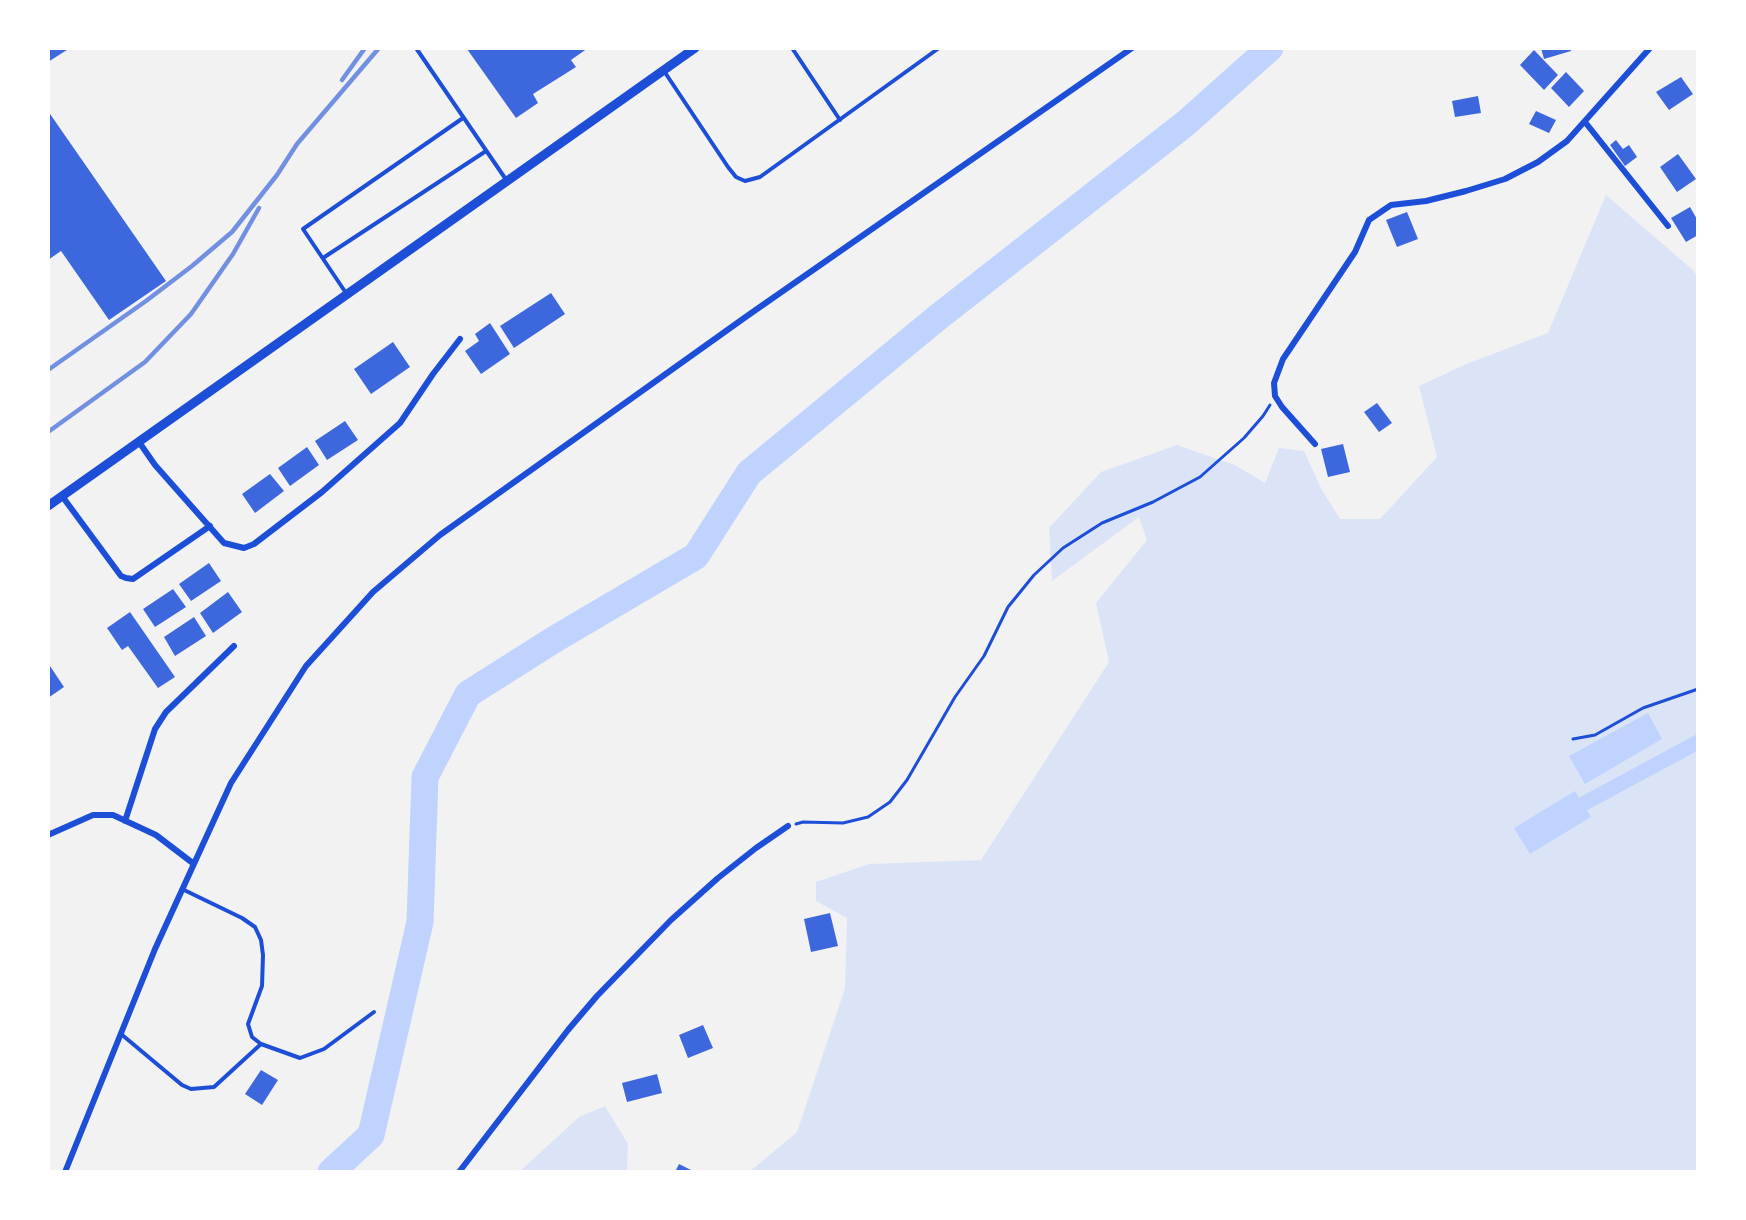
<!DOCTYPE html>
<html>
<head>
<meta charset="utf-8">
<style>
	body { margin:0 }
	#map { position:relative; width:1746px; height:1220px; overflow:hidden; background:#f2f2f2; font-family:Signika,sans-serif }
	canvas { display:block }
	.frame { position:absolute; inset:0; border:50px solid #fff; pointer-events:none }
</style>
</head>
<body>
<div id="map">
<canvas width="1746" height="1220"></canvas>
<div class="frame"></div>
</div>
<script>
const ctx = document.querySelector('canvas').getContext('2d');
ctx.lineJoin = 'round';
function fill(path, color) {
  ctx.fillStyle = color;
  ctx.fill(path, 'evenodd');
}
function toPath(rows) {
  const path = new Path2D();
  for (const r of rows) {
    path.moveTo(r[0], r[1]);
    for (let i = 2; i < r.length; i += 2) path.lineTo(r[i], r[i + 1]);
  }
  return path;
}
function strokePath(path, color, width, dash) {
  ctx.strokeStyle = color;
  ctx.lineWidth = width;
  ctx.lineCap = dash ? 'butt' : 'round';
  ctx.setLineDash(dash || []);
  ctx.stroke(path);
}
const green = toPath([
	[1606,195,1694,271,1698,278,1698,1172,749,1172,797,1132,845,988,847,918,816,901,816,882,869,864,981,860,1109,662,1096,603,1147,540,1139,517,1052,581,1049,528,1101,472,1177,445,1235,465,1265,483,1279,448,1304,451,1322,490,1340,519,1380,519,1437,457,1419,386,1464,365,1548,333],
	[605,1106,628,1144,627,1172,519,1172,579,1117]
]);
const water = toPath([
	[1648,713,1662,739,1585,784,1569,756],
	[1575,791,1591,817,1530,854,1514,828]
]);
const canal = toPath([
	[1583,804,1698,742]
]);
const river = toPath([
	[331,1172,371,1135,420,922,425,777,468,694,555,639,696,556,749,473,937,318,1186,123,1270,48]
]);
const building = toPath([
	[48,48,70,48,48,62],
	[469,48,588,48,571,60,576,67,533,94,538,103,516,118,467,49],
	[1541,48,1570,48,1571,51,1544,59],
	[1534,50,1558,75,1544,90,1520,65],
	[1566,72,1584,91,1569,107,1551,88],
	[1681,77,1693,94,1669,110,1656,92],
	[1478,96,1481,113,1455,117,1452,101],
	[48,111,166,281,109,320,61,251,48,260],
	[1536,111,1556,120,1549,133,1529,124],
	[1616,140,1623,149,1629,145,1637,157,1625,166,1610,145],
	[1678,154,1696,179,1677,192,1660,167],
	[1690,207,1698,221,1698,235,1686,242,1671,218],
	[1407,212,1418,239,1397,247,1386,220],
	[551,293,565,314,514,348,500,326],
	[490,323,510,354,481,374,465,351,479,341,475,334],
	[393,342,410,367,371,394,354,369],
	[1377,403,1392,423,1379,432,1364,412],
	[345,421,358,440,327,460,315,441],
	[1343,444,1350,472,1328,477,1321,449],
	[307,447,319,465,290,486,278,468],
	[270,474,284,491,255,513,242,494],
	[209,563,221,581,191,601,179,584],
	[173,589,186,607,155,627,143,609],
	[228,592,242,612,213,633,200,613],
	[130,612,175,677,158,688,128,646,122,650,107,628],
	[194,617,206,636,175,656,164,637],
	[48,663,64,687,48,698],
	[830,913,838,946,811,952,804,919],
	[703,1025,713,1048,688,1058,679,1035],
	[261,1070,278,1080,262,1105,245,1094],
	[657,1074,662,1093,627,1102,622,1083],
	[679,1164,695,1172,675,1172]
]);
const path = toPath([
	[1573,739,1595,735,1643,708,1698,689],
	[796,824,803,822,843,823,868,817,890,802,907,780,955,697,984,656,1008,607,1034,575,1063,548,1102,523,1153,502,1200,477,1244,438,1263,416,1270,405]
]);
const service = toPath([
	[416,48,507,181],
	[792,48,840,120],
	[664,71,728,167,736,177,745,181,760,177,939,48],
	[323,258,486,151],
	[346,293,303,229,463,118],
	[182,889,242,918,255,927,261,940,263,955,262,986,248,1024,252,1037,261,1044,300,1058,324,1049,374,1012],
	[121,1034,182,1085,191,1089,214,1087,261,1044]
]);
const minor = toPath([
	[1585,122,1668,226],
	[139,442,155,465,224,543,244,548,254,544,322,492,400,423,433,374,460,339],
	[1315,444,1282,407,1275,396,1274,383,1283,359,1355,252,1369,220,1391,205,1426,201,1466,191,1505,179,1538,162,1567,141,1650,48],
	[62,496,121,576,126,578,133,579,210,526],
	[125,821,155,729,166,712,234,646],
	[48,835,93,815,113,815,156,835,194,864],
	[65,1172,155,949,231,783,306,666,373,592,440,535,747,316,1132,48],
	[459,1172,568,1030,597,996,671,920,718,878,756,848,788,826]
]);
const tertiary = toPath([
	[48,506,695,48]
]);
const rail = toPath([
	[342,80,365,48],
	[48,370,146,301,192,266,232,232,277,175,297,144,379,48],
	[48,432,145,362,191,314,233,254,259,208]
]);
fill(green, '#dbe4f7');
fill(water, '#bfd3fe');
strokePath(canal, '#bfd3fe', 15);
strokePath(river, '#bfd3fe', 27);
fill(building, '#3d67dc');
strokePath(path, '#1d4ed8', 3);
strokePath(service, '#1d4ed8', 4);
strokePath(minor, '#1d4ed8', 6);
strokePath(tertiary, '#1d4ed8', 9);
strokePath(rail, '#7290e2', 4.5);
</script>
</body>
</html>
